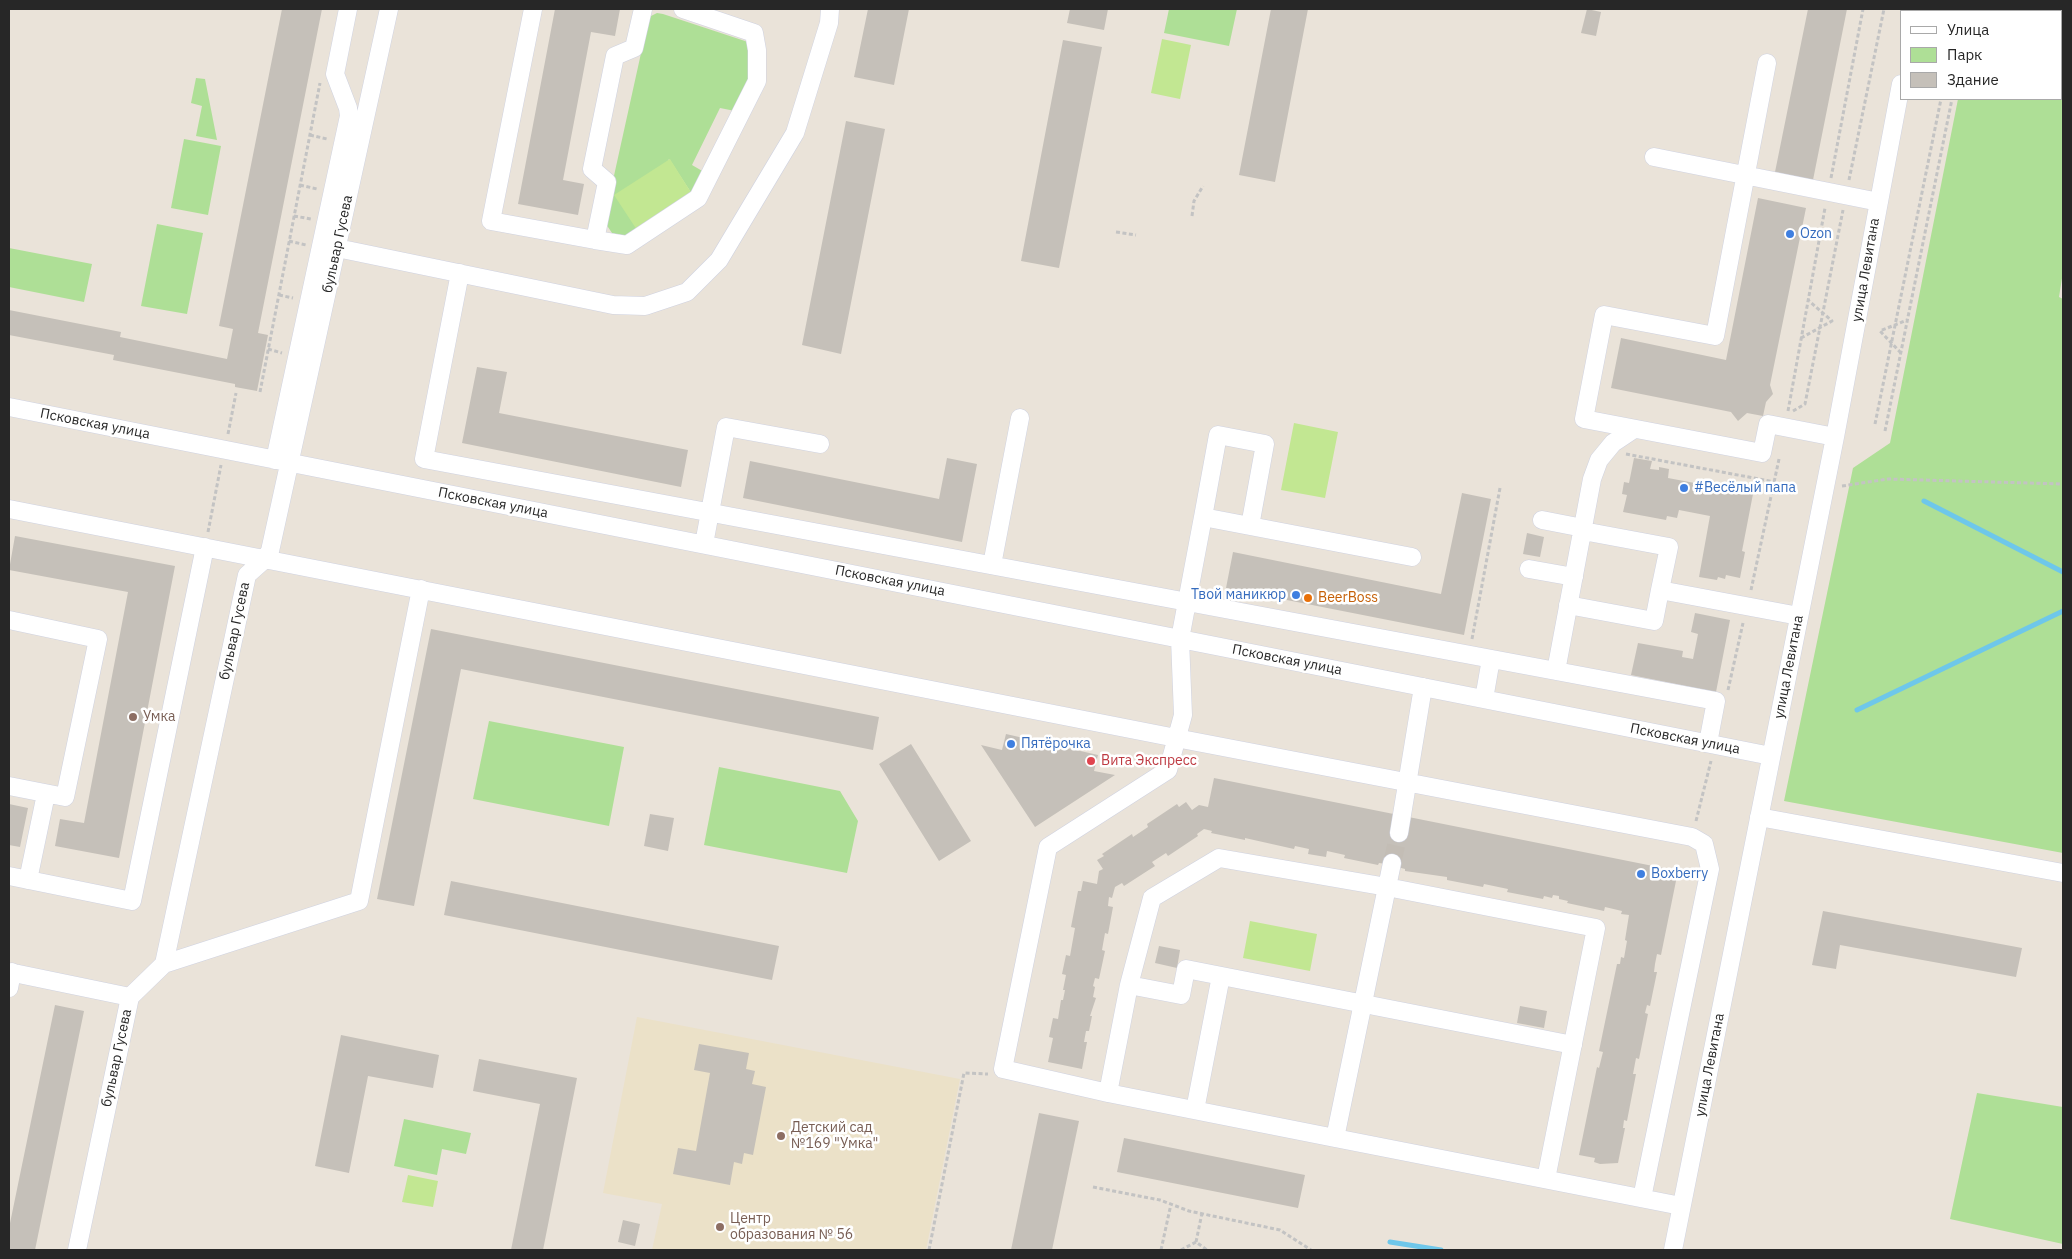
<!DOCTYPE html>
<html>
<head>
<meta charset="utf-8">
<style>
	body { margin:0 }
	#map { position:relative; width:2072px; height:1259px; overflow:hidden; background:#eae3d9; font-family:"IBM Plex Sans",sans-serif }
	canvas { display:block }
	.frame { position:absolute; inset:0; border:10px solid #272727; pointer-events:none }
	.legend { position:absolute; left:1900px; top:10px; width:162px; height:90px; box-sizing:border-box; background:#fff; border:1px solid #a9a9a9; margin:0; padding:6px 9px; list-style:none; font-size:15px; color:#272727 }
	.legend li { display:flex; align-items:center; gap:10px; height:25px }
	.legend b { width:25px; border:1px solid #a9a9a9 }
</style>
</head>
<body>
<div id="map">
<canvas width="2072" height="1259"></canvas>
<div class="frame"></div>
<ul class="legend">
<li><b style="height:6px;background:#fff"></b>Улица</li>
<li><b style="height:14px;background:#aedf96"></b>Парк</li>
<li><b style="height:14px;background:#c5c0b9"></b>Здание</li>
</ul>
</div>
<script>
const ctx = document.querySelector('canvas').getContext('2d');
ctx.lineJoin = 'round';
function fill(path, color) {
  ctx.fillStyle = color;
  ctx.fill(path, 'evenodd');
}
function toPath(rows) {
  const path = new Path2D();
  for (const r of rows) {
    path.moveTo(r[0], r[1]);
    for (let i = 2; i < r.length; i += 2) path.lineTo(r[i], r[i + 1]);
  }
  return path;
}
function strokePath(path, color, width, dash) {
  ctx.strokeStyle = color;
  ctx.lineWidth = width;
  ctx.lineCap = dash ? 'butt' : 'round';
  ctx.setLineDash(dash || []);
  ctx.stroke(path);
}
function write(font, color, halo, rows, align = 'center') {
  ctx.font = font + ' "IBM Plex Sans",sans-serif';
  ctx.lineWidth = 5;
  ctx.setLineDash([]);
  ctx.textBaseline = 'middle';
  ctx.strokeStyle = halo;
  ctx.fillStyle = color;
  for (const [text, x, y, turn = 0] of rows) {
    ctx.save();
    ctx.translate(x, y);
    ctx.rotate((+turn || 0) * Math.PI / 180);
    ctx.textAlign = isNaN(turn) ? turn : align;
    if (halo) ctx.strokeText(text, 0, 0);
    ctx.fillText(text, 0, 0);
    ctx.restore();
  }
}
const education = toPath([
	[637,1017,960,1079,926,1250,652,1250,662,1204,603,1193]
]);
const green = toPath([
	[1169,9,1237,9,1229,46,1164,33],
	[1976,9,2063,9,2063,272,2059,297,2063,299,2063,853,1784,801,1853,468,1890,443,1958,99,2061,99,2061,11,1976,11],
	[657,13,663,14,748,42,752,50,749,82,735,111,720,108,692,165,704,172,692,194,669,159,637,230,624,236,612,233,604,221,649,17],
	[196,78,205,79,217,140,196,136,202,106,191,103],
	[184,139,221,146,208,215,171,208],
	[157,224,203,233,187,314,141,306],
	[9,248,92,264,84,302,9,287],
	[489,721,624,747,609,826,473,799],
	[719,767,840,791,858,821,847,873,704,845],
	[1977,1093,2063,1107,2063,1244,1950,1219],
	[404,1119,471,1133,466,1154,442,1149,437,1175,394,1166]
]);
const pitch = toPath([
	[1162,39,1191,45,1180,99,1151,93],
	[670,159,692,194,637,230,614,195],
	[1294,423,1338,432,1325,498,1281,490],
	[1250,921,1317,934,1310,971,1243,958],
	[408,1175,438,1181,433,1207,402,1202]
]);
const stream = toPath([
	[1924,501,2063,572],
	[1857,710,2063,611],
	[1390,1242,1441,1250]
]);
const building = toPath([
	[282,9,322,9,258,333,268,335,257,391,235,387,235,384,113,360,114,355,9,335,9,310,121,332,120,337,227,359,233,329,219,326],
	[555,9,620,9,615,36,591,32,563,180,584,184,578,215,518,204],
	[868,9,909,9,894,85,854,77],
	[1070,9,1108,9,1104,30,1067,23],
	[1271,9,1308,9,1275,182,1239,175],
	[1587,9,1601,12,1596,36,1581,33],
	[1808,9,1847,9,1813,180,1775,172],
	[1063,40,1102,47,1059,268,1021,261],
	[846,121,885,129,841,354,802,345],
	[1758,198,1806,208,1770,385,1773,394,1766,402,1763,416,1747,413,1738,421,1731,412,1611,388,1621,338,1726,360],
	[477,367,507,372,499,413,688,450,681,487,462,443],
	[947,458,977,464,962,542,743,498,750,461,939,499],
	[1634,458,1652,461,1650,469,1659,470,1659,467,1669,469,1668,478,1753,494,1742,551,1745,552,1740,578,1726,575,1725,579,1718,577,1717,580,1699,577,1710,516,1679,510,1677,518,1667,516,1666,520,1623,512,1627,495,1622,494,1624,482,1629,483],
	[1462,493,1491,499,1464,635,1226,588,1233,552,1441,594],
	[1527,533,1544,537,1540,557,1523,554],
	[15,536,175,566,119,858,55,846,60,819,84,823,128,592,9,570],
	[1695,613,1730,620,1716,692,1631,675,1638,643,1683,651,1682,657,1693,659,1698,634,1691,632],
	[431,629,879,717,873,750,461,669,414,906,377,899],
	[1006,734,1098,755,1094,771,1115,775,1035,827,981,745,1002,750],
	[911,744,971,841,939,861,879,764],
	[1214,778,1678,871,1661,955,1657,954,1655,964,1654,972,1657,972,1650,1006,1647,1005,1645,1013,1648,1014,1639,1059,1636,1058,1633,1074,1636,1074,1627,1121,1624,1120,1623,1128,1625,1128,1618,1163,1600,1164,1594,1162,1595,1158,1579,1155,1597,1067,1599,1068,1603,1052,1599,1051,1617,964,1620,964,1621,957,1624,958,1627,941,1625,940,1629,915,1621,914,1622,911,1605,907,1604,911,1567,903,1568,901,1559,899,1559,896,1553,895,1552,898,1544,896,1543,899,1507,892,1508,889,1484,884,1483,887,1447,880,1447,877,1405,871,1405,869,1386,864,1379,863,1378,865,1344,858,1345,855,1327,851,1326,857,1308,854,1309,849,1295,846,1294,849,1245,838,1245,840,1211,833,1212,831,1204,829,1197,834,1198,836,1168,856,1166,853,1152,862,1155,866,1124,886,1122,883,1115,887,1112,898,1109,897,1108,906,1113,907,1108,934,1105,933,1102,950,1105,951,1099,979,1095,978,1093,986,1095,987,1093,997,1096,998,1090,1016,1092,1016,1089,1031,1086,1031,1084,1042,1087,1042,1082,1069,1048,1062,1053,1038,1049,1037,1053,1018,1058,1019,1061,1000,1063,1000,1065,990,1063,990,1066,975,1062,974,1066,955,1070,956,1075,928,1071,927,1078,891,1081,891,1083,881,1097,884,1099,871,1103,869,1097,860,1104,856,1102,854,1132,834,1133,837,1148,827,1147,824,1177,804,1179,807,1186,802,1192,810,1199,805,1208,807],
	[9,804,28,808,20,847,9,845],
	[650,814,674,818,668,851,644,846],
	[451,881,779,946,772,980,444,915],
	[1823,911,2022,948,2016,977,1840,945,1836,969,1812,965],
	[1159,946,1180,950,1177,968,1155,963],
	[55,1005,84,1011,35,1250,9,1250,9,1228],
	[1520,1006,1547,1011,1544,1028,1517,1023],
	[341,1035,439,1055,433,1088,368,1076,349,1173,315,1166],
	[699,1044,749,1053,746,1069,755,1071,752,1084,766,1087,753,1155,744,1153,742,1164,734,1162,730,1185,673,1174,678,1148,696,1151,710,1073,694,1070],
	[479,1059,577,1078,543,1250,511,1250,540,1104,473,1091],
	[1039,1113,1079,1121,1052,1250,1011,1250],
	[1124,1138,1305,1175,1298,1208,1117,1172],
	[623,1220,640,1224,635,1246,618,1242]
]);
const minorTunnel = toPath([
	[1392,863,1399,833]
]);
const path = toPath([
	[1959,11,1960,9],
	[1970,11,1971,9],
	[310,135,327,139],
	[1831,178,1863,9],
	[1849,180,1884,9],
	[300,185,317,189],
	[294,216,311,219],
	[1192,216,1194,201,1203,186],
	[1116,232,1136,235],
	[289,241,306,245],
	[279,295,293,298],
	[1801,338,1832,321,1808,300],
	[268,349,282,353],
	[1901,353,1880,331,1907,320],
	[260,392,320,83],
	[1788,411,1825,208],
	[1793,411,1805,404,1843,210],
	[1875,424,1941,99],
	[1885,431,1952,99],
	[228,434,236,393],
	[1626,454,1775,482],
	[1842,486,1888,479,2063,484],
	[208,532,221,465],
	[1751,590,1779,459],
	[1472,639,1500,488],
	[1728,690,1743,623],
	[1696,821,1711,761],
	[1093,1187,1160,1200,1189,1211,1280,1230,1311,1250],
	[1196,1242,1202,1213],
	[929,1250,964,1073,988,1074],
	[1161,1250,1171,1204],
	[1181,1250,1196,1242,1207,1250]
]);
const minor = toPath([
	[533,9,491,221,595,240,607,182,592,169,615,56,634,48,643,9],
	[1914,11,1915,9],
	[1767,63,1715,336,1604,315,1584,419,1762,453,1768,424,1835,437],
	[1654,157,1879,202],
	[595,240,627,245,698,198,757,81,757,50,754,33,683,9],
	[337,248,613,305,645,306,687,292,719,260,795,133,829,23,830,9],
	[460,273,424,459,1556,671],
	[9,407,1771,756],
	[1634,429,1613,443,1599,460,1592,479,1556,671,1716,701,1708,743],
	[275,460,349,116,348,108,335,74,348,9],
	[9,509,1176,738,1692,837,1704,844,1710,869,1642,1198],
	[1203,517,1218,435,1265,444,1250,526],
	[1542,520,1583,528],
	[704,544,726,427,820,444],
	[992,565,1020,418],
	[1529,569,1574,577],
	[1660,590,1799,616],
	[1568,605,1654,621,1660,590,1669,547,1583,531],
	[9,620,98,639,65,797,9,786],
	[1484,699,1491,659],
	[1759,817,2063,873],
	[1399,833,1423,687],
	[1392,863,1335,1138,1681,1206],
	[9,876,132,901,205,547],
	[28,880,46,794],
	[164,964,359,901,421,589],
	[9,972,130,997],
	[1129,985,1152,898,1219,858,1387,887,1596,928,1546,1179],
	[9,988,12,972],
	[1108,1093,1003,1069,1048,847,1168,770,1183,715,1180,639,1203,517,1412,557],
	[1195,1110,1221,976],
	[1335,1138,1108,1093,1129,985,1181,995,1186,969,1573,1045],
	[77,1250,130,997,164,964,247,575,265,559,270,551,389,9],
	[1673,1250,1835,437,1901,84]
]);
const markers = [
	[1790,234,5,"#3f7fe0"],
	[1684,488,5,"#3f7fe0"],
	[1296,595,5,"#3f7fe0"],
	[1308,598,5,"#e8710a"],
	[133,717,5,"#8d6e63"],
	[1011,744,5,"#3f7fe0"],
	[1091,761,5,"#e0444e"],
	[1641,874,5,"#3f7fe0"],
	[781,1136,5,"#8d6e63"],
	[720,1227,5,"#8d6e63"]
];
const shopNames = [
	["Ozon",1800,234],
	["#Весёлый папа",1694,488],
	["Твой маникюр",1286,595,"right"],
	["Пятёрочка",1021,744],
	["Boxberry",1651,874]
];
const streetNames = [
	["бульвар Гусева",338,244,-78],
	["улица Левитана",1866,270,-80],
	["Псковская улица",95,424,11],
	["Псковская улица",493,503,11],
	["Псковская улица",890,581,11],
	["бульвар Гусева",235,631,-78],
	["Псковская улица",1287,660,11],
	["улица Левитана",1789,667,-79],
	["Псковская улица",1685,739,11],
	["бульвар Гусева",117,1058,-78],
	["улица Левитана",1710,1065,-79]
];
const foodNames = [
	["BeerBoss",1318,598]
];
const educationNames = [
	["Умка",143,717],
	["Детский сад",791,1128],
	["№169 \"Умка\"",791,1144],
	["Центр",730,1219],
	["образования № 56",730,1235]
];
const healthNames = [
	["Вита Экспресс",1101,761]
];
fill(education, '#ebe1c8');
fill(green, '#aedf96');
fill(pitch, '#c2e792');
strokePath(stream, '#6ec7ea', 5);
fill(building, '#c5c0b9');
strokePath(minorTunnel, '#c3bdb5', 18, [18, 9]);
strokePath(minor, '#cfd2e0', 19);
strokePath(path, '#c3c3c3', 3, [4, 2.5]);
strokePath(minor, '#fff', 18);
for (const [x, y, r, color] of markers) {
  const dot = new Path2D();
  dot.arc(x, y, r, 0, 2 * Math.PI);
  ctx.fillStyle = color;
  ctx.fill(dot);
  strokePath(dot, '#fff', 2);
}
write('14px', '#366cbe', '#fff', shopNames, 'left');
write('14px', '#272727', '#fff', streetNames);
write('14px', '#c56008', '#fff', foodNames, 'left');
write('14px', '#785e54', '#fff', educationNames, 'left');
write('14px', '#be3a42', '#fff', healthNames, 'left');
</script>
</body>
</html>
